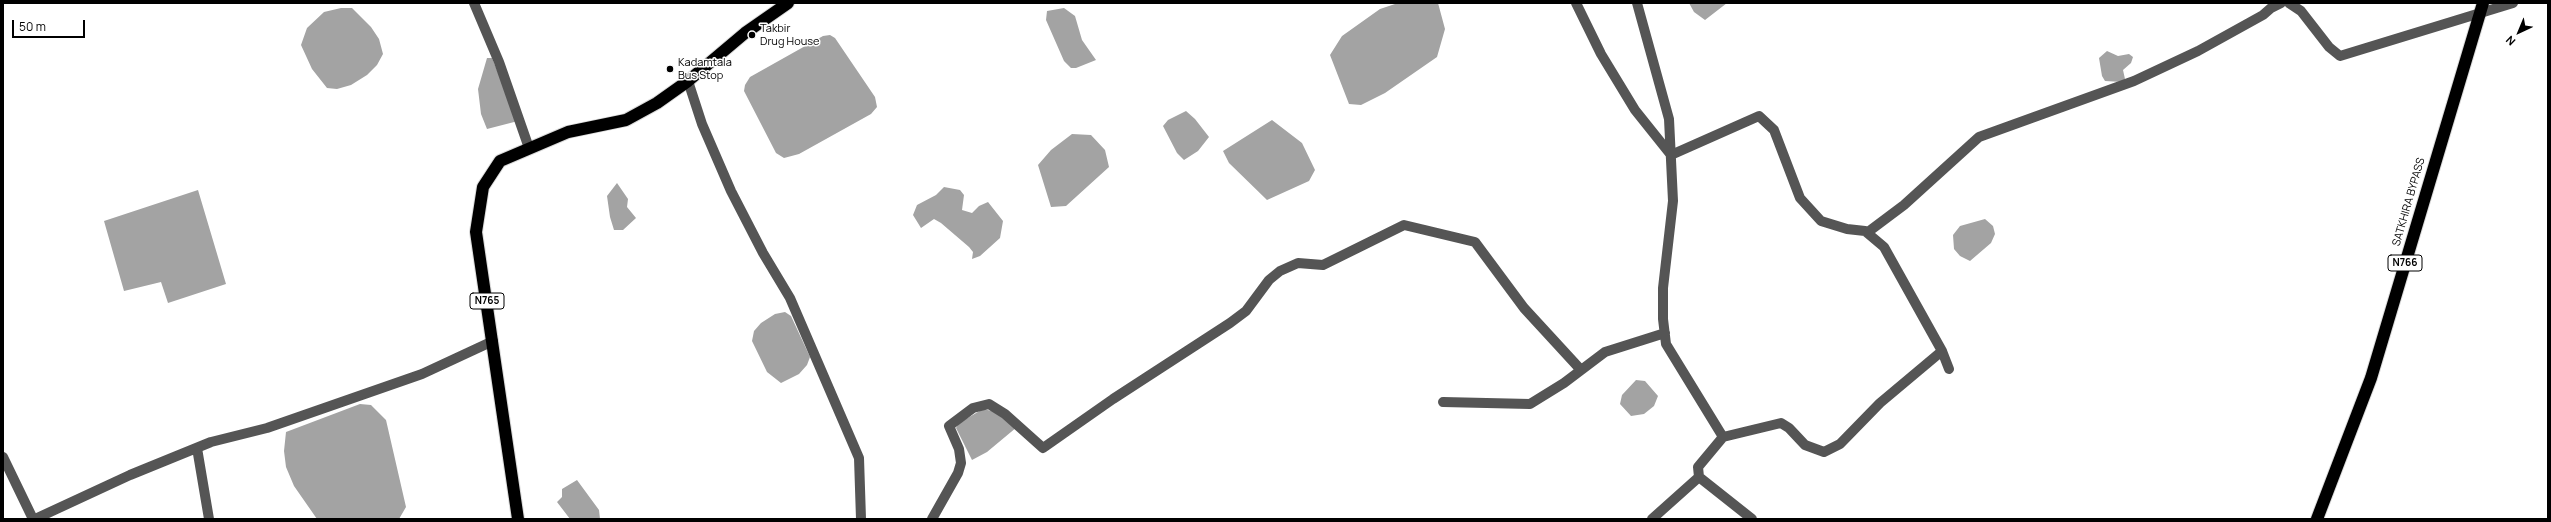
<!DOCTYPE html>
<html>
<head>
<meta charset="utf-8">
<style>
	body { margin:0 }
	#map { position:relative; width:2551px; height:522px; overflow:hidden; background:#fff; font-family:Manrope,sans-serif }
	canvas { display:block }
	.frame { position:absolute; inset:0; border:4px solid #000; pointer-events:none }
	.north { position:absolute; left:2499px; top:12px; width:40px; height:40px; -webkit-text-stroke:3px #fff; paint-order:stroke; rotate:224deg; font-size:11px; font-weight:700; line-height:16px; text-align:center; color:#000 }
	.north::after { content:''; display:block; margin:auto; width:14px; height:18px; background:#000; clip-path:polygon(50% 0,100% 100%,50% 72%,0 100%) }
	.scale { position:absolute; left:12px; top:20px; width:73px; height:18px; box-sizing:border-box; border:2px solid #000; border-top:0; padding-left:5px; font-size:12px; line-height:14px; white-space:nowrap; color:#000; -webkit-text-stroke:3px #fff; paint-order:stroke }
</style>
</head>
<body>
<div id="map">
<canvas width="2551" height="522"></canvas>
<div class="frame"></div>
<div class="north">N</div>
<div class="scale">50 m</div>
</div>
<script>
const ctx = document.querySelector('canvas').getContext('2d');
ctx.lineJoin = 'round';
function fill(path, color) {
  ctx.fillStyle = color;
  ctx.fill(path, 'evenodd');
}
function toPath(rows) {
  const path = new Path2D();
  for (const r of rows) {
    path.moveTo(r[0], r[1]);
    for (let i = 2; i < r.length; i += 2) path.lineTo(r[i], r[i + 1]);
  }
  return path;
}
function strokePath(path, color, width, dash) {
  ctx.strokeStyle = color;
  ctx.lineWidth = width;
  ctx.lineCap = dash ? 'butt' : 'round';
  ctx.setLineDash(dash || []);
  ctx.stroke(path);
}
function write(font, color, halo, rows, align = 'center') {
  ctx.font = font + ' Manrope,sans-serif';
  ctx.lineWidth = 3;
  ctx.setLineDash([]);
  ctx.textBaseline = 'middle';
  ctx.strokeStyle = halo;
  ctx.fillStyle = color;
  for (const [text, x, y, turn = 0] of rows) {
    ctx.save();
    ctx.translate(x, y);
    ctx.rotate((+turn || 0) * Math.PI / 180);
    ctx.textAlign = isNaN(turn) ? turn : align;
    if (halo) ctx.strokeText(text, 0, 0);
    ctx.fillText(text, 0, 0);
    ctx.restore();
  }
}
const water = toPath([
	[1398,3,1438,3,1445,29,1437,57,1385,93,1361,105,1349,104,1330,55,1342,36,1380,9],
	[1689,3,1727,3,1705,20,1694,12],
	[341,8,352,8,371,27,379,39,383,54,377,65,367,75,351,85,337,89,327,88,312,69,301,45,307,28,324,12],
	[1064,8,1075,16,1082,40,1096,60,1076,68,1071,68,1064,61,1046,20,1047,11],
	[830,35,835,38,875,97,877,107,871,114,799,154,784,158,776,153,744,91,745,85,750,77,823,36],
	[2107,51,2118,56,2129,54,2133,57,2131,63,2123,70,2125,79,2122,82,2105,81,2102,76,2099,58],
	[487,58,492,58,518,121,487,129,481,114,478,89],
	[1186,111,1195,119,1209,137,1198,151,1184,160,1177,153,1163,126,1168,120],
	[1272,120,1302,143,1315,170,1309,181,1267,200,1229,163,1223,151],
	[1072,134,1091,135,1105,150,1109,167,1066,206,1051,207,1038,165,1051,150],
	[617,183,628,199,627,207,636,218,623,230,614,230,610,217,607,196],
	[944,187,960,190,964,195,962,210,972,213,979,206,988,202,1003,221,1000,238,980,256,972,259,973,252,969,247,941,223,934,219,921,228,913,215,917,205,936,195],
	[198,190,226,284,168,303,161,282,124,291,104,221],
	[1985,219,1993,226,1995,234,1991,243,1970,261,1960,256,1954,249,1953,235,1960,226],
	[785,312,791,316,810,357,807,365,799,374,781,383,767,372,752,341,754,331,761,323,775,314],
	[1636,380,1645,381,1658,396,1654,406,1644,414,1631,416,1620,404,1622,395],
	[360,404,371,405,386,420,406,507,399,519,317,519,294,486,286,467,284,451,286,432],
	[983,409,1001,413,1017,427,987,452,972,460,956,428,959,423],
	[577,480,599,510,600,519,570,519,557,502,562,497,562,489]
]);
const minor = toPath([
	[474,3,499,62,529,148],
	[1576,3,1601,54,1635,110,1671,155,1759,116,1774,130,1800,198,1821,221,1847,229,1865,231,1884,247,1942,351,1880,403,1840,444,1824,452,1805,445,1789,428,1781,423,1723,437],
	[1637,3,1669,119,1673,201,1663,288,1663,319,1666,344,1723,437,1698,467,1699,477],
	[2289,3,2301,11,2329,47,2340,56,2513,3],
	[688,81,702,124,731,191,763,253,790,298,859,458,861,519],
	[1868,232,1904,205,1979,137,2134,81,2198,51,2263,15,2271,8,2281,3],
	[1942,351,1949,369],
	[1443,402,1530,404,1564,383,1605,352,1665,333],
	[197,448,209,519],
	[3,457,33,519],
	[35,519,130,475,211,442,267,428,422,374,493,341],
	[932,519,958,473,961,463,959,449,949,426,973,408,989,404,1005,414,1043,448,1113,399,1230,323,1246,311,1269,280,1280,271,1298,263,1323,265,1404,225,1475,242,1524,308,1581,370],
	[1652,519,1699,477,1752,519]
]);
const highway = toPath([
	[518,519,476,232,483,187,500,161,568,132,626,120,657,103,688,81,745,33,788,3],
	[2317,519,2371,378,2483,3]
]);
const markers = [
	[752,35,4,"#000"],
	[670,69,4,"#000"]
];
const shields = [
	[2405,263,34],
	[487,301,34]
];
const shieldNames = [
	["N766",2405,263],
	["N765",487,301]
];
const poiNames = [
	["Takbir",760,29],
	["Drug House",760,42],
	["Kadamtala",678,63],
	["Bus Stop",678,76]
];
const streetNames = [
	["SATKHIRA BYPASS",2409,202,-74]
];
fill(water, '#a3a3a3');
strokePath(highway, '#dbdbdb', 14);
strokePath(minor, '#555', 10);
strokePath(highway, '#000', 12);
for (const [x, y, r, color] of markers) {
  const dot = new Path2D();
  dot.arc(x, y, r, 0, 2 * Math.PI);
  ctx.fillStyle = color;
  ctx.fill(dot);
  strokePath(dot, '#fff', 1.5);
}
for (const [x, y, w] of shields) {
  const box = new Path2D();
  box.roundRect(x - w / 2, y - 8, w, 16, 3);
  ctx.fillStyle = '#fff';
  ctx.fill(box);
  strokePath(box, '#000', 1);
}
write('bold 10px', '#000', null, shieldNames);
write('11px', '#000', '#fff', poiNames, 'left');
write('11px', '#000', '#fff', streetNames);
</script>
</body>
</html>
